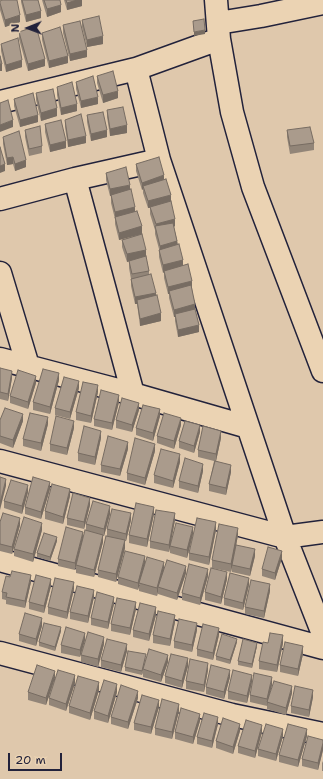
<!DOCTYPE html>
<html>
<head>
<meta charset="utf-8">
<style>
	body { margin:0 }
	#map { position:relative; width:323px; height:779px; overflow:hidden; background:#dfc8ac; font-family:"Shantell Sans",sans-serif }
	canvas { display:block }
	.north { position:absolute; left:8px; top:8px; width:40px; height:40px; -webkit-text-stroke:3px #ebd3b3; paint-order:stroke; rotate:269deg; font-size:11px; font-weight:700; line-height:16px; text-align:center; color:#22223b }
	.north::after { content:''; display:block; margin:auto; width:14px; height:18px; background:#22223b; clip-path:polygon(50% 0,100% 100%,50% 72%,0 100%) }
	.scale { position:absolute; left:8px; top:753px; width:54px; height:18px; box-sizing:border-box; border:2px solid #22223b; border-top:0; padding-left:5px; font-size:12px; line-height:14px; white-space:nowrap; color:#22223b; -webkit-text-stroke:3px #ebd3b3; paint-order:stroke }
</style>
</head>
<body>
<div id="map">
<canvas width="323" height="779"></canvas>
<div class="north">N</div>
<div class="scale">20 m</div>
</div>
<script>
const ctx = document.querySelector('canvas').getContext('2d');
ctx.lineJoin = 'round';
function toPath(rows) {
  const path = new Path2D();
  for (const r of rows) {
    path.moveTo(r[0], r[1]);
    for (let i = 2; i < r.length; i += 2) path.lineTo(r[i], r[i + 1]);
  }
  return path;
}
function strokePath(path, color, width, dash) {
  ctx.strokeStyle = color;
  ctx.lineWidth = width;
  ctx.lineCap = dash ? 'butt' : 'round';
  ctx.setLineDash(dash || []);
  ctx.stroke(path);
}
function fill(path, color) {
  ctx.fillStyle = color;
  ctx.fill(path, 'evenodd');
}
const minor = toPath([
	[216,0,219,39,232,112,253,187,323,371],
	[218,23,261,16,323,3],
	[136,69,219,39],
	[0,102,136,69,159,160,285,537,323,634],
	[75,179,133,394],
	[0,199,75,179,159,160],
	[0,273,28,366],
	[0,359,133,394,248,427],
	[0,461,285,537,323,532],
	[0,560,323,648],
	[0,653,232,715,323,734]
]);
const wall = toPath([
	[21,0,38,0,41,18,26,22,21,2],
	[42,0,60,0,61,12,47,17],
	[64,0,82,0,82,6,67,10],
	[0,1,20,22,5,27,0,10],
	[82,20,103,44,87,47,82,27],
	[63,25,87,57,70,61,63,33],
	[19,32,45,66,28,71,19,39],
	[42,33,68,63,49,68,42,40],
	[1,44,22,67,6,72,1,51],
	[97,76,118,98,103,103,97,83],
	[76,82,98,104,81,108,76,89],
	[57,87,77,111,61,115,57,95],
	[36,93,57,116,41,121,36,100],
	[14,99,38,122,20,127,14,106],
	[107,110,127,133,110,136,107,117],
	[87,115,107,137,91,141,87,122],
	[65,120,86,143,68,147,65,127],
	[45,124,66,148,50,152,45,132],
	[25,130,42,146,42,153,29,156,25,137],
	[287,130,314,143,314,150,290,154,287,137],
	[3,137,26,167,15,171,13,164,7,165,3,144],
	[136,164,164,180,171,201,175,226,174,227,183,265,192,288,195,310,199,332,178,337,175,321,175,317,174,317,169,298,169,294,168,294,164,278,164,272,163,273,159,257,159,249,155,234,155,230,150,214,150,208,148,208,143,193,143,189,142,190,136,171],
	[106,173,130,190,135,211,142,234,149,271,149,274,156,295,161,321,140,326,137,304,135,304,131,286,131,279,129,268,129,261,131,260,127,262,122,247,122,240,140,234,119,240,115,224,115,219,111,203,111,196,110,196,106,180],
	[0,368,12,378,8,401,0,399],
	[59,380,50,414,33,410,33,402],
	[36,383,28,409,10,403,10,396],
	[79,388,70,419,55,415,55,408],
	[98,392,91,423,76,420,76,412],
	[119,402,112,430,94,426,94,419],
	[139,410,132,432,116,428,116,420],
	[160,416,153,441,136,435,136,428],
	[0,420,23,421,13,448,0,443],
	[48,424,41,451,23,446,23,439],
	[181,425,174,449,157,443,157,436],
	[74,428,67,455,50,451,50,444],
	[200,432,194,453,179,448,179,441],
	[101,438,95,465,78,461,78,453],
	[221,438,216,461,231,472,226,495,209,491,209,484,214,461,198,457,198,450],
	[128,449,120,476,101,472,101,465],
	[155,451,145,485,127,480,127,473],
	[180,462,173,488,154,483,154,475],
	[203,471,198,493,179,488,179,481],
	[50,489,41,519,25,514,25,507],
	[28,492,22,514,4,508,4,501],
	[70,496,63,524,45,519,45,511],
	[90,505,84,529,67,525,67,518],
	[110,514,104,536,103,536,103,542,94,577,76,573,76,566,75,570,58,566,58,559,83,539,86,531,86,524],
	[154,514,147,547,129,543,129,535],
	[131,520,126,541,125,541,125,548,116,582,98,577,98,570,107,536,107,529],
	[175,520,171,542,193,534,187,558,170,553,170,547,169,552,150,548,150,541],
	[0,522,20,525,12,554,0,551],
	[42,530,33,562,14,556,14,549],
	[216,530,209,565,189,560,189,553],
	[238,535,233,562,255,556,250,576,232,572,232,565,231,572,212,568,227,579,221,604,205,600,205,592,212,568,212,560],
	[57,541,50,561,37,557,37,553],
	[282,558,275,580,262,576,262,569],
	[145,564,186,573,177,600,158,594,158,591,157,596,139,591,139,583,141,579,138,590,118,584,118,577],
	[208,576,200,605,182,600,182,593],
	[31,582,25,608,6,604,6,600,2,599,2,592],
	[249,585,243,610,224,605,224,598],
	[51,586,44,613,29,609,29,602],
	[74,589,67,619,48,614,48,607],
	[270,591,264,618,245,614,245,607],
	[94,597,88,623,70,619,70,612],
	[114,604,108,629,91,625,91,618],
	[136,609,130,635,111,631,111,624],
	[156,615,149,641,133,637,133,630],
	[175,622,170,646,153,643,153,635],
	[42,626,36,646,19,641,19,634],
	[197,630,192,652,174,648,174,641],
	[61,631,55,651,39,646,39,642],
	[219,635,213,660,197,656,197,649],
	[85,640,80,657,61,653,61,645],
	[237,642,230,664,216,660,216,656],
	[268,643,283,643,277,672,259,669,259,661],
	[104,644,98,667,81,662,81,655],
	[257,646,252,668,238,665,238,661],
	[127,651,121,672,101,667,101,660],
	[303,654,298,676,280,672,280,665],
	[146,658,144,664,168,662,161,682,143,677,143,673,142,675,125,671,125,667],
	[188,666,182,688,165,683,165,676],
	[208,670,204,692,186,689,186,681],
	[230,677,224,699,206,694,206,687],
	[55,678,46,705,28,700,28,692],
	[252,682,247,703,228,699,228,691],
	[75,683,66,711,49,705,49,698],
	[272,685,268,698,292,693,286,715,267,709,267,703,267,706,250,702,250,695],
	[99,690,90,720,69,713,69,706],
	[117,692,108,723,94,719,94,711],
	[313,697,309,717,291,713,291,706],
	[138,698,128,729,111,724,111,717],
	[159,707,151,734,134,730,134,723],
	[179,711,172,739,155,735,155,728],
	[200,721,193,744,175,739,175,732],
	[218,724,212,748,197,744,197,737],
	[240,731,233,754,216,748,216,741],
	[262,732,255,758,238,753,238,746],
	[283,736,276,761,258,756,258,749],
	[307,736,298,767,279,762,279,755],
	[323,740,323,750,318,770,302,766,302,759],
	[323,761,323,771,322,771,322,763]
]);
const shadedWall = toPath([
	[77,0,82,0,82,6,67,10,67,3],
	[61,5,61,12,47,17,47,9],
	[41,11,41,18,26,22,26,15],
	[20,15,20,22,5,27,5,20],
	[205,30,205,34,194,36,194,32],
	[103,36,103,44,87,47,87,40],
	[87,50,87,57,70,61,70,54],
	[68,56,68,63,49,68,49,61],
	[45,59,45,66,28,71,28,64],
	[22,60,22,67,6,72,6,65],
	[0,64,2,64,2,71,0,71],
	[118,91,118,98,103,103,103,95],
	[98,97,98,104,81,108,81,101],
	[77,104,77,111,61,115,61,108],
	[57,108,57,116,41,121,41,113],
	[38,115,38,122,20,127,20,120],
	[13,120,13,127,0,132,0,125],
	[127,125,127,133,110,136,110,129],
	[107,130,107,137,91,141,91,134],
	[86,136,86,143,68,147,68,140],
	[66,141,66,148,50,152,50,145],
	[13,157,13,164,7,165,7,158],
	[26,160,26,167,15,171,15,164],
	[5,164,5,171,0,173,0,166],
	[164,175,164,182,143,186,143,189,142,190,142,183],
	[130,185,130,192,110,196,110,189],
	[171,195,171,203,148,208,148,201],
	[135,207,135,214,115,218,115,212],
	[175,219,175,226,156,231,156,224],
	[142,226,142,234,119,240,119,233],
	[177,241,177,248,160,253,160,246],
	[146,250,146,257,127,262,127,254],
	[183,260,183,267,164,271,164,272,163,273,163,265],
	[192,281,192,288,170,294,169,291,169,294,168,294,168,287],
	[156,293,156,300,137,300,137,304,135,304,135,297],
	[195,304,195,311,175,314,175,317,174,317,174,310],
	[161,313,161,321,140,326,140,319],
	[199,325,199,332,178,337,178,330],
	[12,371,12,378,8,401,8,394],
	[59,373,59,380,50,414,50,407],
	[36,376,36,383,28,409,28,402],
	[79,381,79,388,70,419,70,412],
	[98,385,98,392,91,423,91,416],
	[119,395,119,402,112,430,112,423],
	[139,403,139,410,132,432,132,425],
	[160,409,160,416,153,441,153,433],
	[23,414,23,421,13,448,13,440],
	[48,417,48,424,41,451,41,443],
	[181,418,181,425,174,449,174,441],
	[74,421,74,428,67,455,67,448],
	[200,425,200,432,194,453,194,446],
	[101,431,101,438,95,465,95,457],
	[221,431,221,438,216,461,216,454],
	[128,442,128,449,120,476,120,469],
	[155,444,155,451,145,485,145,478],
	[180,454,180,462,173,488,173,481],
	[203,464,203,471,198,493,198,486],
	[231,465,231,472,226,495,226,488],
	[6,479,6,486,0,510,0,503],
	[50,482,50,489,41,519,41,512],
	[28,485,28,492,22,514,22,506],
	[70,489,70,496,63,524,63,517],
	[90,498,90,505,84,529,84,522],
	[110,506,110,514,104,536,104,529],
	[154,507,154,514,147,547,147,539],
	[131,513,131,520,126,541,126,534],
	[175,513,175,520,169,552,169,545],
	[20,518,20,525,12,554,12,547],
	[216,522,216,530,209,565,209,557],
	[42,523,42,530,33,562,33,554],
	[193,527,193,534,187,558,187,550],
	[238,528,238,535,231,572,231,564],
	[83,532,83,539,75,570,75,563],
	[103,535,103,542,94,577,94,570],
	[57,537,57,541,50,561,50,557],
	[125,540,125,548,116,582,116,574],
	[255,549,255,556,250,576,250,569],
	[282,551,282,558,275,580,275,573],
	[145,556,145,564,138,590,138,583],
	[164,562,164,569,158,587,158,591,157,596,157,588],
	[186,566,186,573,177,600,177,593],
	[208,569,208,576,200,605,200,598],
	[227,572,227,579,221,604,221,597],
	[31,575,31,582,25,608,25,601],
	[249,578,249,585,243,610,243,603],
	[51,579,51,586,44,613,44,606],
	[74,582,74,589,67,619,67,612],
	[270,584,270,591,264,618,264,611],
	[94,590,94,597,88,623,88,616],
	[114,597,114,604,108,629,108,622],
	[136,602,136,609,130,635,130,628],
	[156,607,156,615,149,641,149,634],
	[175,615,175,622,170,646,170,639],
	[42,618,42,626,36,646,36,639],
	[197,623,197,630,192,652,192,645],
	[61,627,61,631,55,651,55,647],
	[219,628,219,635,213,660,213,653],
	[85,633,85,640,80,657,80,650],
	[283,635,283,643,277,672,277,665],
	[104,637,104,644,98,667,98,659],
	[237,639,237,642,230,664,230,660],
	[257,643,257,646,252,668,252,664],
	[127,644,127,651,121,672,121,665],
	[303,646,303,654,298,676,298,669],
	[168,655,168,662,161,682,161,675],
	[188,658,188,666,182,688,182,681],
	[208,663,208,670,204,692,204,685],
	[230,670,230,677,224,699,224,692],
	[55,671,55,678,46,705,46,698],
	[75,675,75,683,66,711,66,704],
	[252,675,252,682,247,703,247,696],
	[272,677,272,685,267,706,267,699],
	[99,682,99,690,90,720,90,713],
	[117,684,117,692,108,723,108,716],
	[292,686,292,693,286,715,286,708],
	[313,690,313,697,309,717,309,710],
	[138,691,138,698,128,729,128,722],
	[159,700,159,707,151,734,151,727],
	[179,704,179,711,172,739,172,732],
	[200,714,200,721,193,744,193,737],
	[218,717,218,724,212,748,212,741],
	[240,724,240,731,233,754,233,747],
	[262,725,262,732,255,758,255,751],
	[283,729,283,736,276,761,276,754],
	[307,729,307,736,298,767,298,760],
	[323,743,323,750,318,770,318,763]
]);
const building = toPath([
	[2,0,17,0,20,15,5,20,0,3,0,1,2,0],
	[22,0,38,0,41,11,26,15,22,0],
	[44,0,60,0,61,5,47,9,44,0],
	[66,0,77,0,67,3,66,0],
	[99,16,103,36,87,40,82,20,99,16],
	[204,19,205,30,194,32,193,21,204,19],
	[80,21,87,50,70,54,63,25,80,21],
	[36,26,45,59,28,64,19,32,36,26],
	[60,27,68,56,49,61,42,33,60,27],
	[18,38,22,60,6,65,1,44,18,38],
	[0,56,2,64,0,64,0,56],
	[113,71,118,91,103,95,97,76,113,71],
	[93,76,98,97,81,101,76,82,93,76],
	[72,82,77,104,61,108,57,87,72,82],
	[53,89,57,108,41,113,36,93,53,89],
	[33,93,38,115,20,120,14,99,33,93],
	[8,100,13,120,0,125,0,103,8,100],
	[123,107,127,125,110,129,107,110,123,107],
	[103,112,107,130,91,134,87,115,103,112],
	[81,114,86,136,68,140,65,120,81,114],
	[61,120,66,141,50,145,45,124,61,120],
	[40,126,42,146,29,149,25,130,40,126],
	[310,127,314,143,290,146,287,130,310,127],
	[19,131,26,160,15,164,13,157,7,158,3,137,19,131],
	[0,147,5,164,0,166,0,147],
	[159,157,164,175,142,183,136,164,159,157],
	[126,167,130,185,110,189,106,173,126,167],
	[166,179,171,195,148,201,143,186,166,179],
	[131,189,135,207,115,212,111,195,131,189],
	[171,201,175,219,156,224,150,207,171,201],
	[137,211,142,226,119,233,115,217,137,211],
	[173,223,177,241,160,246,155,226,173,223],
	[142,234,146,250,127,254,122,240,142,234],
	[179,244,183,260,163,265,159,250,179,244],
	[146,256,149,271,132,274,129,261,146,256],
	[188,264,192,281,168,287,164,271,188,264],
	[151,274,156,293,135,297,131,279,151,274],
	[191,285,195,304,174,310,169,291,191,285],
	[157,295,161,313,140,319,137,300,157,295],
	[195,309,199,325,178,330,175,314,195,309],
	[0,368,12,371,8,394,0,392,0,368],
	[43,369,59,373,50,407,33,402,43,369],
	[18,370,36,376,28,402,10,396,18,370],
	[64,377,79,381,70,412,55,408,64,377],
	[83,382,98,385,91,416,76,412,83,382],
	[101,390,119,395,112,423,94,419,101,390],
	[122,398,139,403,132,425,116,420,122,398],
	[143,405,160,409,153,433,136,428,143,405],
	[5,408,23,414,13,440,0,436,0,420,5,408],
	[30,413,48,417,41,443,23,439,30,413],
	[164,413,181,418,174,441,157,436,164,413],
	[56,416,74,421,67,448,50,444,56,416],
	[185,421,200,425,194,446,179,441,185,421],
	[84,426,101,431,95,457,78,453,84,426],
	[203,426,221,431,216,454,198,450,203,426],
	[108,436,128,442,120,469,101,465,108,436],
	[135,438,155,444,145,478,127,473,135,438],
	[161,449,180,454,173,481,154,475,161,449],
	[185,458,203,464,198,486,179,481,185,458],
	[215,461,231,465,226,488,209,484,215,461],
	[0,477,6,479,0,503,0,477],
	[33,477,50,482,41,512,25,507,33,477],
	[11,480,28,485,22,506,4,501,11,480],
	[52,484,70,489,63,517,45,511,52,484],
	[73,493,90,498,84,522,67,518,73,493],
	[93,501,110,506,104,529,86,524,93,501],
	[136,503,154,507,147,539,129,535,136,503],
	[112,509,131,513,126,534,107,529,112,509],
	[156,510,175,513,169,545,150,541,156,510],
	[3,513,20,518,12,547,0,544,0,522,3,513],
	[24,517,42,523,33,554,14,549,24,517],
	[197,518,216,522,209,557,189,553,197,518],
	[176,523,193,527,187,550,170,546,176,523],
	[219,524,238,528,231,564,212,560,219,524],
	[66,527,83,532,75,563,58,559,66,527],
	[85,530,103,535,94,570,76,565,85,530],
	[44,533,57,537,50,557,37,553,44,533],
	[106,536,125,540,116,574,98,570,106,536],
	[236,545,255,549,250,569,232,565,236,545],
	[268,547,282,551,275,573,262,569,268,547],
	[125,551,145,556,138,583,118,577,125,551],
	[147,557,164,562,157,588,139,583,147,557],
	[167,560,186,566,177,593,158,587,167,560],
	[189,564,208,569,200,598,182,593,189,564],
	[211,568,227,572,221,597,205,592,211,568],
	[12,571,31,575,25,601,6,597,7,593,2,592,6,576,10,577,12,571],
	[230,573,249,578,243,603,224,598,230,573],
	[36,575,51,579,44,606,29,602,36,575],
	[55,578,74,582,67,612,48,607,55,578],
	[251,580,270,584,264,611,245,607,251,580],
	[77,586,94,590,88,616,70,612,77,586],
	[97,592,114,597,108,622,91,618,97,592],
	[117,598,136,602,130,628,111,624,117,598],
	[140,603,156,607,149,634,133,630,140,603],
	[158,611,175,615,170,639,153,635,158,611],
	[25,613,42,618,36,639,19,634,25,613],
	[179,619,197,623,192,645,174,641,179,619],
	[44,623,61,627,55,647,39,642,44,623],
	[203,624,219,628,213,653,197,649,203,624],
	[66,627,85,633,80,650,61,645,66,627],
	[88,632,104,637,98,659,81,655,88,632],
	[270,633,283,635,277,665,259,661,263,642,268,643,270,633],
	[222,634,237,639,230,660,216,656,222,634],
	[107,639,127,644,121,665,101,660,107,639],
	[243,639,257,643,252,664,238,661,243,639],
	[285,642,303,646,298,669,280,665,285,642],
	[149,649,168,655,161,675,143,669,149,649],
	[128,651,146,654,142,671,125,667,128,651],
	[171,654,188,658,182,681,165,676,171,654],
	[190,659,208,663,204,685,186,681,190,659],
	[37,665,55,671,46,698,28,692,37,665],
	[211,665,230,670,224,692,206,687,211,665],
	[58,670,75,675,66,704,49,698,58,670],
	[233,670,252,675,247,696,228,691,233,670],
	[254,673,272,677,267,699,250,695,254,673],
	[78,676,99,682,90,713,69,706,78,676],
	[104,680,117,684,108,716,94,711,104,680],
	[274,681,292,686,286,708,267,702,274,681],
	[121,685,138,691,128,722,111,717,121,685],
	[295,686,313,690,309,710,291,706,295,686],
	[142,695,159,700,151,727,134,723,142,695],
	[162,699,179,704,172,732,155,728,162,699],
	[181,708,200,714,193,737,175,732,181,708],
	[204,713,218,717,212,741,197,737,204,713],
	[223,718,240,724,233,747,216,741,223,718],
	[246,720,262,725,255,751,238,746,246,720],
	[266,724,283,729,276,754,258,749,266,724],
	[288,724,307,729,298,760,279,755,288,724],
	[308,736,323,740,323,743,318,763,302,759,308,736]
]);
strokePath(minor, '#22223b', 25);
strokePath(minor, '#ebd3b3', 22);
fill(wall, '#928578');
fill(shadedWall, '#776c62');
fill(building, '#aa9b8c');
strokePath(building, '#776c62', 1);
</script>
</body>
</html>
